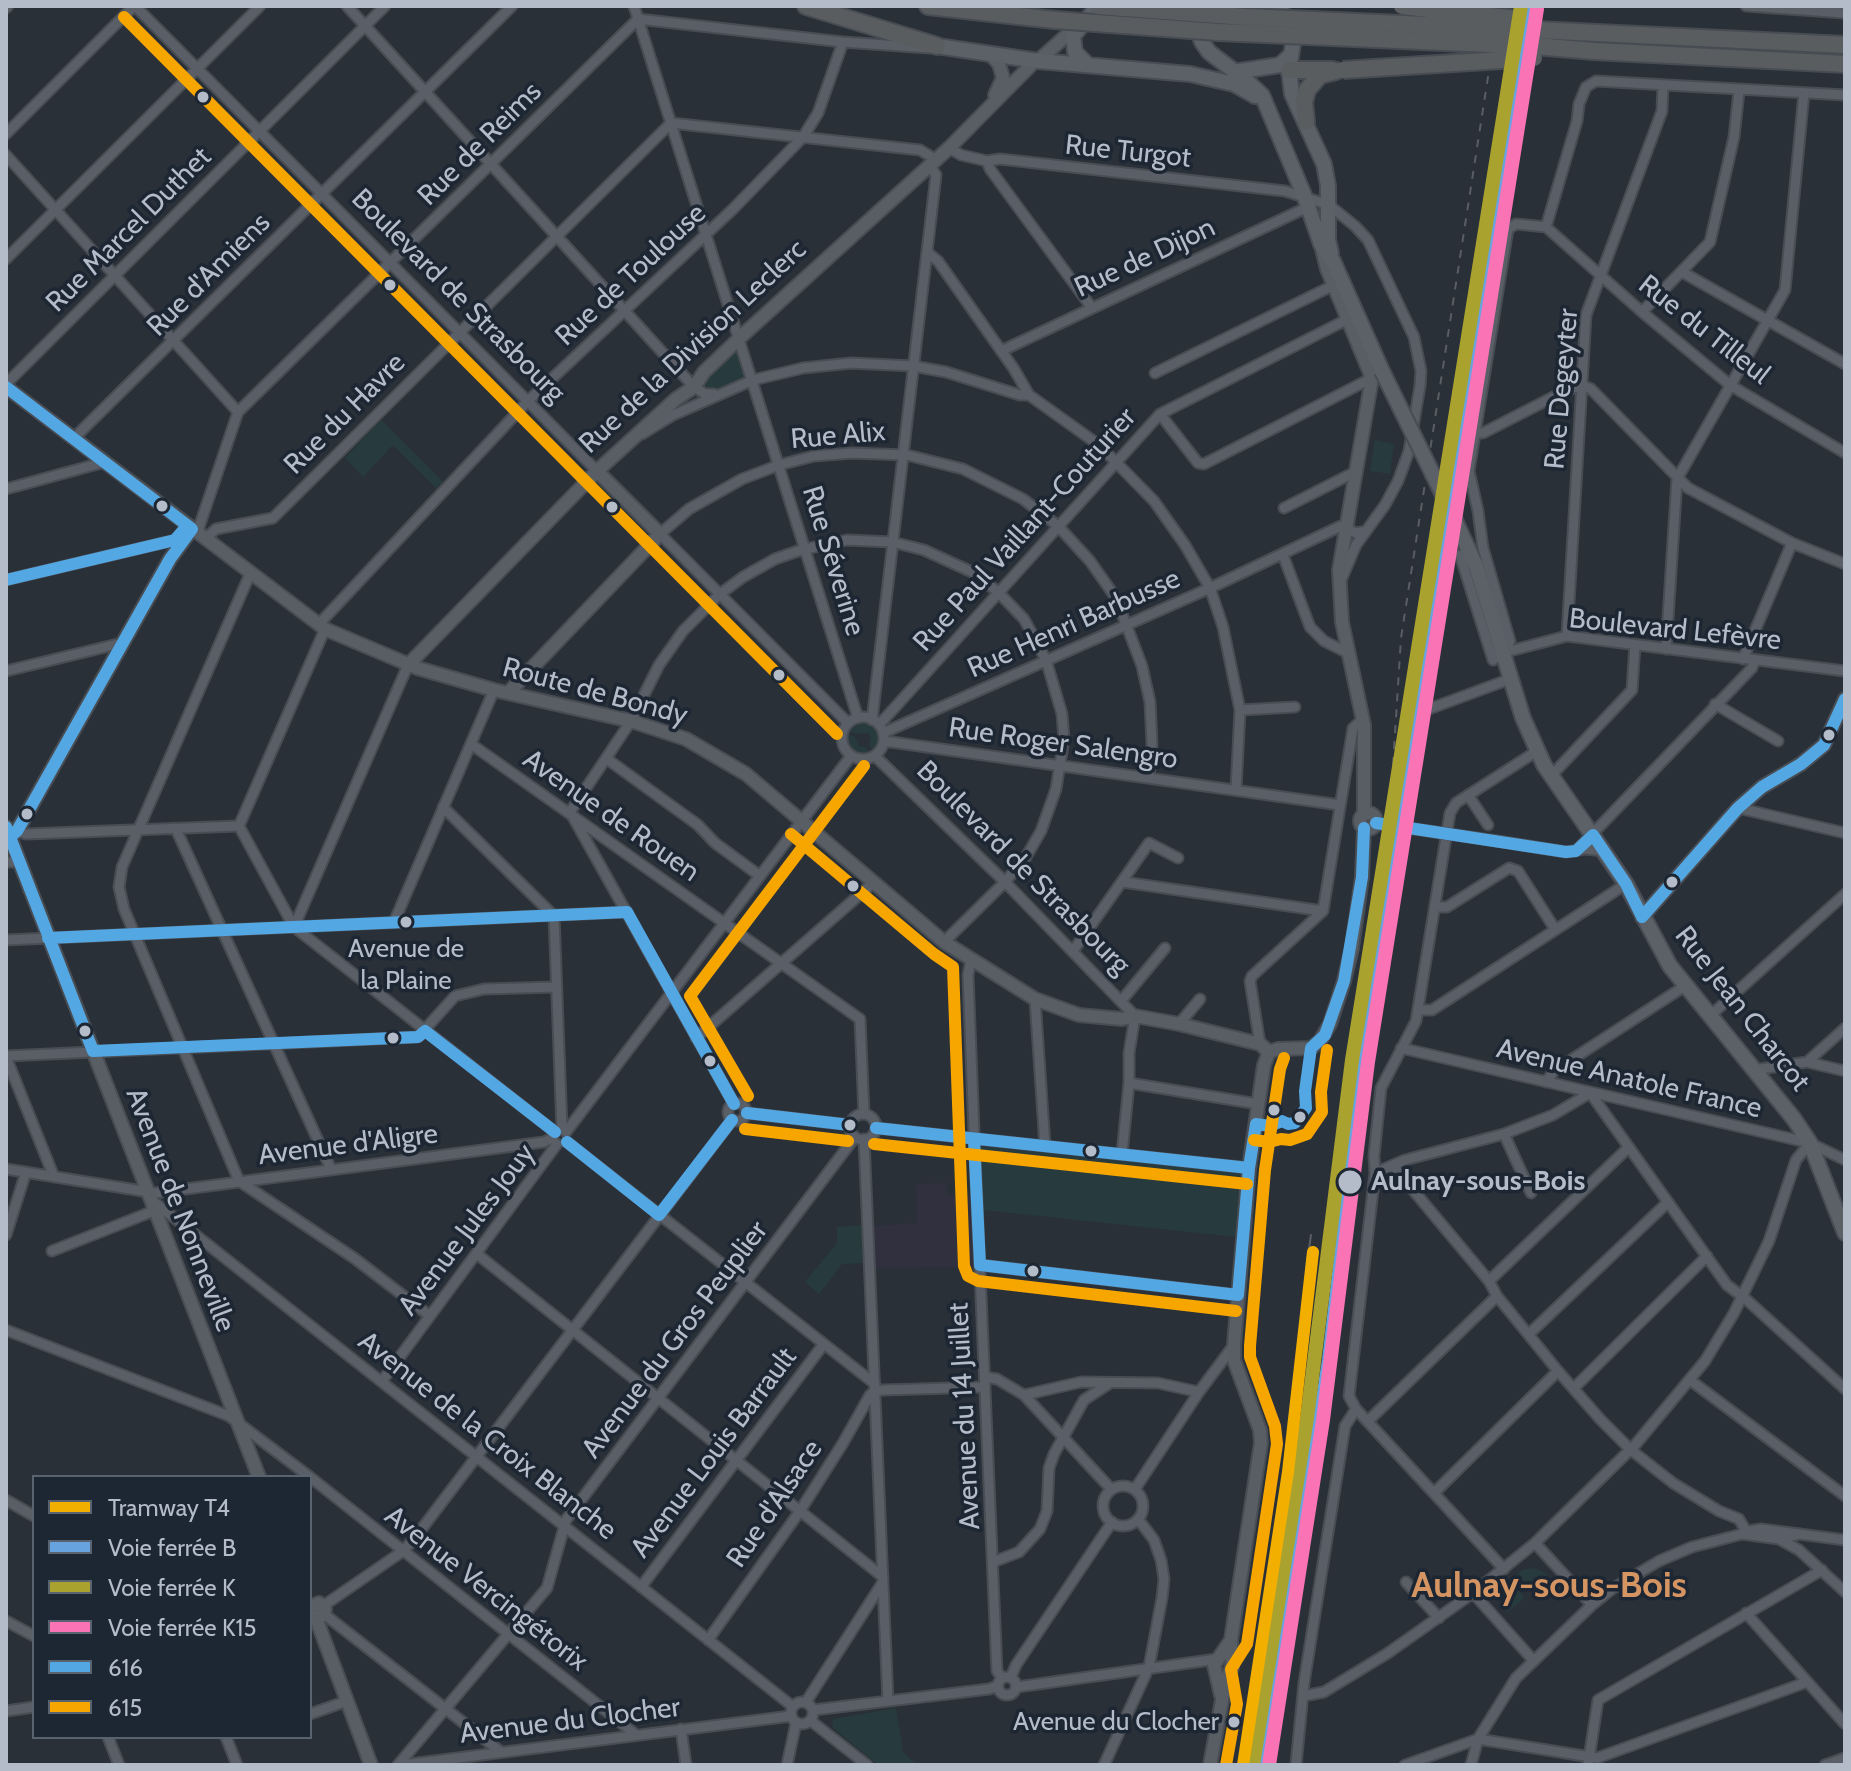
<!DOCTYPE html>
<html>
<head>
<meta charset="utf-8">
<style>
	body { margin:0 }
	#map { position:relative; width:1851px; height:1771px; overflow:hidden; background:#2a3038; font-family:Cabin,sans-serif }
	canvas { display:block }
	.frame { position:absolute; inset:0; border:8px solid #b4bcc9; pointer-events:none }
	.legend { position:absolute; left:32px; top:1475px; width:280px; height:264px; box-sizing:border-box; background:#1d2633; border:2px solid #59626f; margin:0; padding:10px 14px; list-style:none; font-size:24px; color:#b4bcc9 }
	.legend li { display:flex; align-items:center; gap:16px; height:40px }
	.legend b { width:40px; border:2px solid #59626f }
</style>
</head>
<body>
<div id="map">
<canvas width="1851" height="1771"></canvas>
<div class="frame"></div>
<ul class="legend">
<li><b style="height:10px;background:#f2af00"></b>Tramway T4</li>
<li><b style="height:10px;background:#67a4df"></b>Voie ferrée B</li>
<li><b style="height:10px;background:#a9a22e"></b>Voie ferrée K</li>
<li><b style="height:10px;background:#f973b5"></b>Voie ferrée K15</li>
<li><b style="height:10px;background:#53a7e3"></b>616</li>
<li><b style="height:10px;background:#f7a600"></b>615</li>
</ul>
</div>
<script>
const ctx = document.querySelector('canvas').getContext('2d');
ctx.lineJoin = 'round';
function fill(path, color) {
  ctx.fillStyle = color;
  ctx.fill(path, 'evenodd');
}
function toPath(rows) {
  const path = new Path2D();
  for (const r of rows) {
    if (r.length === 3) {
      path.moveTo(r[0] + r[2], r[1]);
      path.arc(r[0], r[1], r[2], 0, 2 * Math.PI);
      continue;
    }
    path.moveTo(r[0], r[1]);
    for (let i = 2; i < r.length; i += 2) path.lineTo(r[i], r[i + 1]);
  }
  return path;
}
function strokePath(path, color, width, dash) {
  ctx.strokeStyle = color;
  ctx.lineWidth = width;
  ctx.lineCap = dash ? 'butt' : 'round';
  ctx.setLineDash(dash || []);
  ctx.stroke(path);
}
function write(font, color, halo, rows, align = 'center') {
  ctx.font = font + ' Cabin,sans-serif';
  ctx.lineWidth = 7;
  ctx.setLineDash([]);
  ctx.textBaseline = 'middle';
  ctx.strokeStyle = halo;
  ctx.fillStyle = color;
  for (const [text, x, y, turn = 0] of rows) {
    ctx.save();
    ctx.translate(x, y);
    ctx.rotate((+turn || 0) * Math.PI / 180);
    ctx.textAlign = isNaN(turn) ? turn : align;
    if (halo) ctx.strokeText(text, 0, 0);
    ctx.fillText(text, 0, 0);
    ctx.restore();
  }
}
const medical = toPath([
	[946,1183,947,1195,971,1194,975,1267,875,1268,873,1226,917,1223,916,1184]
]);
const green = toPath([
	[736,350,745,378,706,392,700,384],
	[381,420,443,482,436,488,393,445,363,477,345,458],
	[1375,440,1394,444,1390,474,1370,471],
	[860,723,868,723,878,730,881,742,875,753,869,745,871,738,868,733,857,734,849,731],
	[847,734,855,737,859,746,865,747,872,755,863,757,852,752,847,745],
	[981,1146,1241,1172,1236,1237,983,1210],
	[864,1225,866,1263,842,1264,819,1294,805,1282,837,1243,837,1227],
	[1531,1568,1542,1571,1547,1575,1533,1590,1530,1590,1517,1575,1522,1570],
	[1510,1582,1523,1595,1523,1599,1508,1612,1502,1599,1503,1589],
	[896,1708,903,1752,917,1765,878,1765,832,1727,833,1719]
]);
const street = toPath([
	[135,6,597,471],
	[347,6,694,387,705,394,714,394],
	[634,6,858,718],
	[1746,6,1845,13],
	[6,8,8,6],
	[638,19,843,42,929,48],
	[6,134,134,6],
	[949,148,961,155,987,161,1000,159,1285,191,1329,205,1355,226,1368,240,1414,337,1421,371,1420,386,1409,451,1398,481,1385,505,1356,545,1342,578],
	[6,155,238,412],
	[987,161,990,169,1092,308],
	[1546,227,1577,121,1579,104,1586,87,1596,81,1845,95],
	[1546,227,1642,312,1730,385,1845,453],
	[927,252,938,261,1014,369,1029,395],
	[6,259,260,6],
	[1682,272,1845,364],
	[1642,312,1710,242,1734,137,1739,91],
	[1001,351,1310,206],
	[1155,373,1334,285],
	[6,384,385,6],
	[1160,414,1198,463,1204,464,1372,378],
	[1474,433,1483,433,1565,391,1582,385,1591,389,1688,488,1792,543,1845,564],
	[642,434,673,415,753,380,803,368,851,363,913,366,946,372,1020,395,1029,395,1099,445,1154,501,1185,545,1210,588,1223,627,1240,710,1236,790],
	[73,439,512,6],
	[6,489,105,462],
	[1284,508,1357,471],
	[197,533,238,412,638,19],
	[205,539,216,529,273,518,671,123,920,150,935,159],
	[1283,555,1310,627,1324,641,1348,653],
	[1460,555,1493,660,1502,653,1567,636,1845,671],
	[250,574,122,867,119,887,124,909,239,1181,354,1258,430,1316],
	[6,580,175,540,185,529],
	[319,624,528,401,733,209,803,137,818,113,843,42],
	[1567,636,1586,315,1662,111,1663,86],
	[1666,649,1677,479,1785,290,1804,93],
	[1502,653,1510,641,1483,548,1478,511,1469,471,1508,229,1516,224,1546,227],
	[1743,659,1792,543],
	[6,671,122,643],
	[1715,704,1778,741],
	[1429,709,1510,679],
	[1240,710,1295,707],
	[863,738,21],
	[872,720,936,175,929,164],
	[848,723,660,534,689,509,742,479,779,465,814,456,852,453,907,455,963,469,1023,499,1058,526,1090,561,1116,598,1142,666,1150,702,1152,744,1149,778],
	[879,725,1160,414,1348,319],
	[883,733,1210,588,1341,526,1356,533,1366,531],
	[884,741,1340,805],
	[471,744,860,1019,864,1114],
	[875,756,1005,882,1135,1016,1129,1053,1129,1083,1122,1154],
	[607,759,698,825,715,843,760,876],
	[1551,776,1632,690,1635,645],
	[1468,795,1488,825],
	[443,807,554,916,562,1130],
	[1738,808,1845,833],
	[570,812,631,721,659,665,683,631,720,594,743,577,775,559,801,550,847,540,892,542,924,550,972,572,998,592,1024,619,1046,660,1062,714,1064,739,1056,789,1041,831,1026,857,1005,882,944,942],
	[573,817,734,1104],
	[239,826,294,927,555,1132],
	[239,826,325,629],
	[176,829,331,1169],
	[17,831,26,834,239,826],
	[1497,841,1566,852,1585,849,1604,851],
	[1576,851,1752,668,1755,660],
	[6,862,18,862],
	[1123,882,1323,911],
	[1435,907,1447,907,1509,868,1518,871,1555,929],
	[394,922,494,690],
	[294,927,408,665],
	[6,940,627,912],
	[1073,951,1149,843,1178,858],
	[971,960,968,975,974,1132,997,1671,1002,1678],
	[1035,999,1045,1146],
	[1122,1000,1165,948],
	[1418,1010,1432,1010,1626,884],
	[1710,1016,1845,894],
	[1179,1024,1200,999],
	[696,1038,873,883],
	[1260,1044,1250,981,1252,976,1323,911,1353,728,1363,719],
	[1401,1048,1810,1143,1845,1160],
	[6,1056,418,1037,455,996,484,989,556,987],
	[6,1057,54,1177],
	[1807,1062,1845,1028],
	[1754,1070,1807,1062,1845,1071],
	[1546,1082,1554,1071,1685,986],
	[1129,1083,1258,1104],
	[1591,1094,1727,1285,1747,1300,1845,1389],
	[737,1112,9],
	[747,1113,850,1125],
	[863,1127,13],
	[876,1128,1249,1168],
	[566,1132,851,756],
	[1504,1134,1531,1193],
	[864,1139,888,1701],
	[567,1142,875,1384],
	[1393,1166,1489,1281,1497,1296,1558,1371,1600,1419,1631,1450,1673,1483,1719,1511,1739,1519,1746,1531],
	[6,1169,155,1193,544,1142,553,1138],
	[1375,1173,1405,1160,1504,1134,1553,1115,1590,1093],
	[154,1202,792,1706],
	[6,1235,26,1172],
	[52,1251,156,1210],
	[477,1254,883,1577],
	[980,1265,1238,1295],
	[1489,1281,1628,1148],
	[6,1330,229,1416,310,1477],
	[1529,1334,1667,1203],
	[985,1377,997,1379,1024,1395,1111,1489],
	[1690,1380,1845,1496],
	[382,1381,557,1144],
	[1574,1388,1707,1256],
	[1024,1395,1081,1382,1158,1383,1199,1392],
	[1368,1421,1497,1296],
	[310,1477,635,1734],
	[1123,1506,20],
	[1135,1489,1199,1392,1234,1345],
	[1434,1493,1558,1371],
	[6,1500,34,1516],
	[1749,1531,1761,1529,1845,1540],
	[1779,1539,1799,1550,1845,1592],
	[1535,1543,1592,1605],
	[993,1562,1019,1552,1040,1529,1047,1511,1049,1468,1054,1454,1084,1400,1110,1383],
	[1504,1569,1356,1409,1349,1396,1375,1173,1374,1156,1381,1088,1416,1021,1450,813,1456,803,1537,751],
	[1406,1582,1439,1618],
	[641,1587,823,1345],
	[1473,1593,1533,1660],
	[323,1606,403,1551,414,1539,732,1120],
	[1746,1613,1845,1724],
	[324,1614,501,1752],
	[6,1621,34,1636],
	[708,1640,800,1511,843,1443,870,1395,875,1391,884,1390,985,1387],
	[1007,1686,9],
	[1011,1677,1016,1665,1112,1522],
	[1017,1687,1217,1659],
	[1303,1696,1324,1692,1388,1653,1473,1593,1535,1543,1635,1445,1705,1361,1734,1313,1769,1241,1796,1160,1810,1143],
	[802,1713,11],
	[806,1702,883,1582],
	[813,1710,989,1689,998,1686],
	[6,1711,34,1707],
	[310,1714,347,1701],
	[811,1721,867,1765],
	[681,1729,686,1765],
	[108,1737,119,1765],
	[226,1737,237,1765],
	[398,1765,547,1588,566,1520,855,1137],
	[402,1765,791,1716],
	[787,1765,796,1723],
	[1104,1765,1149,1667,1162,1598,1164,1579,1161,1560,1154,1540,1138,1519],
	[1296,1765,1304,1683,1345,1426,1356,1409],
	[1405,1765,1478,1739,1597,1758,1807,1682],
	[1471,1765,1478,1739,1516,1678,1592,1605,1612,1589,1659,1561,1692,1547,1742,1534,1779,1539,1800,1534],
	[1588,1765,1598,1700,1822,1570],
	[1825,1765,1845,1758]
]);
const secondary = toPath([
	[992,56,999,64,1003,78,995,95],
	[1038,61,1078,25],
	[1322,249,1327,269,1372,378,1339,570,1342,622,1364,725,1364,815],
	[6,387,325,629,417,668,494,690,631,721,686,739,746,774,944,942,1035,999,1079,1015,1122,1019,1135,1016,1179,1024,1260,1044,1269,1052],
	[408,665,597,471,676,399,694,387,704,372,745,333,949,148,1031,65],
	[509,692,660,534,597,471],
	[1368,821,8],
	[6,827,259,1477],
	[10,837,17,831,170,559,192,529],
	[1642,917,1738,808,1762,787,1801,764,1824,745,1845,699],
	[1269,1052,1278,1049,1311,1048,1320,1041,1330,1024,1344,981,1352,948,1362,877,1364,828],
	[310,1607,319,1603,325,1609,324,1614,319,1618,310,1615],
	[316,1618,371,1765],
	[1221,1695,1214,1665,1229,1643],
	[1210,1765,1226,1679,1232,1668,1231,1640,1261,1443,1260,1430,1234,1360,1234,1345,1249,1168,1264,1065,1269,1052]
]);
const primary = toPath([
	[1197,6,1195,22,1202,42,1209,52,1247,81,1262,95,1304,195,1321,244,1333,261,1382,371],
	[1275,6,1291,21,1295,30,1289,70,1292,94,1324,164,1328,186,1328,240,1331,253],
	[937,46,1038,61,1190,74,1234,84,1255,96],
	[1088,65,1075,52,1073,36,1098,6],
	[1234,72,1280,65,1291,55],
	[1446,501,1476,566,1523,718,1544,765,1626,884,1670,966,1794,1119,1810,1143,1845,1233]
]);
const highway = toPath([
	[806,6,937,46],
	[928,6,1055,20],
	[1536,30,1845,45],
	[1535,46,1594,51,1845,64],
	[1289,70,1332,70],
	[1306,122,1304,102,1307,90,1320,75,1336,71]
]);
const tram = toPath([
	[1307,1262,1311,1235]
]);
const rail = toPath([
	[1390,813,1401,638,1499,6]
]);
const streetBridge = toPath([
	[1380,824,1497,841]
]);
const primaryBridge = toPath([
	[1382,371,1446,501]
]);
const highwayBridge = toPath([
	[1098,6,1245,17,1536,30],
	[1402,6,1517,19],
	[1055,20,1218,32,1535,46],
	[1343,70,1534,58]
]);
const bus1 = toPath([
	[6,387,192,529,170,559,17,831,10,837],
	[6,580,175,540,187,526],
	[1376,823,1566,852,1576,851,1593,835,1626,884,1642,917],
	[6,827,93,1051,418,1037,425,1031,555,1132],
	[1642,917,1738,808,1762,787,1801,764,1824,745,1845,699],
	[48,938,627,912,734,1104],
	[1311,1048,1325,1035,1344,981,1362,877,1364,828],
	[747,1113,850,1125],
	[1256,1124,1270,1126,1282,1121,1288,1124,1295,1123,1306,1108,1305,1091,1311,1048],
	[876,1128,1249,1168],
	[974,1140,980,1265,1238,1295,1249,1168,1256,1124],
	[567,1142,659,1215,732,1120]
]);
const bus2 = toPath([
	[124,17,837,734],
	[791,834,934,954,953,967,964,1266,968,1276,978,1281,1236,1311],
	[748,1096,690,996,864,766],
	[745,1129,848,1141],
	[1254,1140,1269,1142,1281,1139,1290,1140,1307,1134,1322,1112,1321,1092,1327,1050],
	[874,1144,1247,1184],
	[1226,1765,1237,1704,1231,1669,1247,1644,1277,1444,1275,1426,1250,1357,1250,1346,1265,1170,1280,1069,1284,1058]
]);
const rail1 = toPath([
	[1266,1765,1329,1360,1372,989,1527,6]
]);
const rail2 = toPath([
	[1253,1765,1307,1418,1352,1060,1521,6]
]);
const rail3 = toPath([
	[1269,1765,1323,1420,1368,1062,1537,9]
]);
const tram1 = toPath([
	[1243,1765,1288,1472,1313,1252]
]);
const markers = [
	[203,97,7,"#b4bcc9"],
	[390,285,7,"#b4bcc9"],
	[162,506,7,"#b4bcc9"],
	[612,507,7,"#b4bcc9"],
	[779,675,7,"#b4bcc9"],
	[1829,735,7,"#b4bcc9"],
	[27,814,7,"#b4bcc9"],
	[1672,882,7,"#b4bcc9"],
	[853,886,7,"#b4bcc9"],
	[406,922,7,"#b4bcc9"],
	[85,1031,7,"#b4bcc9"],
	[393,1038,7,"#b4bcc9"],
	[710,1061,7,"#b4bcc9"],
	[1274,1110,7,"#b4bcc9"],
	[1300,1117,7,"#b4bcc9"],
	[850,1125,7,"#b4bcc9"],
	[1091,1151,7,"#b4bcc9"],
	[1350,1182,13,"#b4bcc9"],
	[1033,1271,7,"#b4bcc9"],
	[1234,1722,7,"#b4bcc9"]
];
const busNames = [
	["Avenue de",406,949],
	["la Plaine",406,981],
	["Avenue du Clocher",1219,1722,"right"]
];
const streetNames = [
	["Rue de Reims",480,144,-45],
	["Rue Turgot",1128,152,6],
	["Rue Marcel Duthet",129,230,-45],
	["Rue de Dijon",1145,258,-25],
	["Rue d'Amiens",209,275,-45],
	["Rue de Toulouse",631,275,-43],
	["Boulevard de Strasbourg",458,296,45],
	["Rue du Tilleul",1704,330,38],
	["Rue de la Division Leclerc",693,347,-43],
	["Rue Degeyter",1562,389,-85],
	["Rue du Havre",345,414,-45],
	["Rue Alix",838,436,-5],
	["Rue Paul Vaillant-Couturier",1025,530,-48],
	["Rue Séverine",833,561,73],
	["Rue Henri Barbusse",1074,624,-24],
	["Boulevard Lefèvre",1675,630,6],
	["Route de Bondy",595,692,15],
	["Rue Roger Salengro",1063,744,8],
	["Avenue de Rouen",611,816,35],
	["Boulevard de Strasbourg",1023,868,45],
	["Rue Jean Charcot",1742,1009,52],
	["Avenue Anatole France",1629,1079,13],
	["Avenue d'Aligre",348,1145,-7],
	["Avenue de Nonneville",180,1210,69],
	["Avenue Jules Jouy",467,1230,-53],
	["Avenue du Gros Peuplier",675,1340,-53],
	["Avenue du 14 Juillet",965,1416,-93],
	["Avenue de la Croix Blanche",487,1436,38],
	["Avenue Louis Barrault",714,1453,-53],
	["Rue d'Alsace",775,1504,-56],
	["Avenue Vercingétorix",486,1589,38],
	["Avenue du Clocher",570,1721,-7]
];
const stopNames = [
	["Aulnay-sous-Bois",1371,1182]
];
const districtNames = [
	["Aulnay-sous-Bois",1549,1586]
];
fill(medical, '#31303e');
fill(green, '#273a3e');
strokePath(street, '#484c53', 13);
strokePath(secondary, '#484c53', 16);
strokePath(primary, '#484c55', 18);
strokePath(highway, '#474c53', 20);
strokePath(street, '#5a5e66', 9);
strokePath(secondary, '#595d64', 12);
strokePath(primary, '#5c6168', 14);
strokePath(highway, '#5a5d60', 16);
strokePath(tram, '#595d64', 2);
strokePath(rail, '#595d64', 2, [8, 8]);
strokePath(streetBridge, '#484c53', 13, []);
strokePath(primaryBridge, '#484c55', 18, []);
strokePath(highwayBridge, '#474c53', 20, []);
strokePath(streetBridge, '#5a5e66', 9);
strokePath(primaryBridge, '#5c6168', 14);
strokePath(highwayBridge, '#5a5d60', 16);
strokePath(bus1, '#53a7e3', 12);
strokePath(bus2, '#f7a600', 12);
strokePath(rail1, '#67a4df', 14);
strokePath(rail2, '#a9a22e', 14);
strokePath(rail3, '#f973b5', 14);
strokePath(tram1, '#f2af00', 12);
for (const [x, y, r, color] of markers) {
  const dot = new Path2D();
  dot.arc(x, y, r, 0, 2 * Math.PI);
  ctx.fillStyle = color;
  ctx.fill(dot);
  strokePath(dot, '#1d2633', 3);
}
write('26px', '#b4bcc9', '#1d2633', busNames);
write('28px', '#b4bcc9', '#1d2633', streetNames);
write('bold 28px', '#b4bcc9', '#1d2633', stopNames, 'left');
write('bold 36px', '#d59563', '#1d2633', districtNames);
</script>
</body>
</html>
